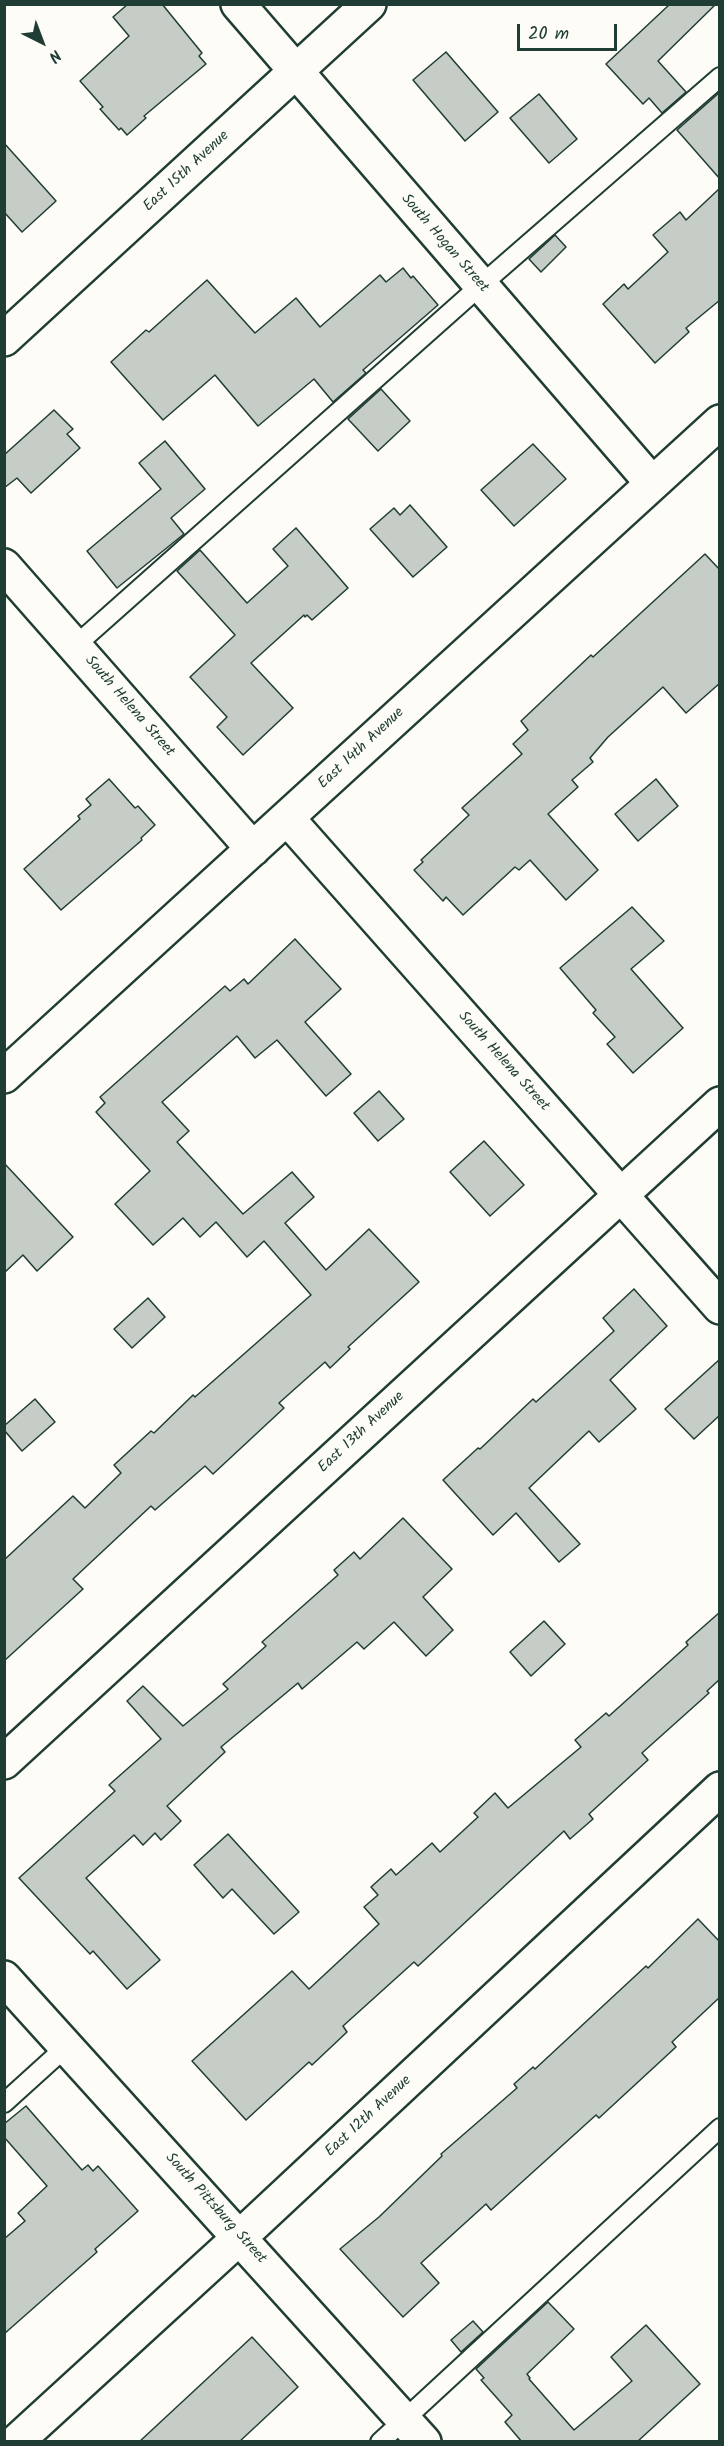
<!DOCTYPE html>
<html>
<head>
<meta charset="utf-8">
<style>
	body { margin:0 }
	#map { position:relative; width:724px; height:2446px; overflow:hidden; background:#fdfcf7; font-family:Kalam,sans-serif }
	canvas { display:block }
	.frame { position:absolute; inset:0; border:6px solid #1f3d34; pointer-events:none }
	.north { position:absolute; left:12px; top:12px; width:60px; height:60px; -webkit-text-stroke:4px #fdfcf7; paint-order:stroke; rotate:138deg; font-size:16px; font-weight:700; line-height:24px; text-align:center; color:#1f3d34 }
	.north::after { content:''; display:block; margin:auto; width:21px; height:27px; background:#1f3d34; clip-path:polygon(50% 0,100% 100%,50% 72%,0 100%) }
	.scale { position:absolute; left:517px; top:24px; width:100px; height:27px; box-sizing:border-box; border:3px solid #1f3d34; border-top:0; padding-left:8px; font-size:18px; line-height:21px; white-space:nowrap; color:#1f3d34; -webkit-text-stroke:4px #fdfcf7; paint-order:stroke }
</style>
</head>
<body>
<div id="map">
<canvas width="724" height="2446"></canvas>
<div class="frame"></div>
<div class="north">N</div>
<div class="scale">20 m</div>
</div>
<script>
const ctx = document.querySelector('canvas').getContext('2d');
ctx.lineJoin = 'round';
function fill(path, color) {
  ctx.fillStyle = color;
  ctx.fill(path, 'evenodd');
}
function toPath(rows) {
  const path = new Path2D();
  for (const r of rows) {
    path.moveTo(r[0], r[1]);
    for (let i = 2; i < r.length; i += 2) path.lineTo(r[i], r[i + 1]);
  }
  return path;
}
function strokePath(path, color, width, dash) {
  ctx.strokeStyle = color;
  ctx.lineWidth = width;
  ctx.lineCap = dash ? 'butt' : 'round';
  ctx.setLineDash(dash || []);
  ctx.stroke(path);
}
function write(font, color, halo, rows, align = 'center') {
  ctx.font = font + ' Kalam,sans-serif';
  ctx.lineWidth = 4.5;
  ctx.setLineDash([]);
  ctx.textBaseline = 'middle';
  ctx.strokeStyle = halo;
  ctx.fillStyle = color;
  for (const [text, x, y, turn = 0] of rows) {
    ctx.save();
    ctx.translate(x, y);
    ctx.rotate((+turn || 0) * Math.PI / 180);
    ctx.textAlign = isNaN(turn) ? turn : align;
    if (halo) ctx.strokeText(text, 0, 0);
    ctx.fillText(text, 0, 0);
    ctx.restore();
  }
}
const building = toPath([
	[128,4,162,4,202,53,199,56,206,64,144,116,146,118,127,135,121,128,119,130,100,109,103,107,80,81,129,36,113,17,128,4],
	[670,4,716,4,658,61,686,92,662,113,649,98,643,104,606,64,670,4],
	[446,52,498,112,465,141,413,80,446,52],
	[720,92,720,179,677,130,720,92],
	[539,94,577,139,549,163,510,118,539,94],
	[4,143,56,201,22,232,4,212,4,143],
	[720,188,720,300,686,328,689,332,655,363,603,304,624,284,628,289,668,252,653,235,680,212,686,220,720,188],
	[555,235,566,247,541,272,529,259,555,235],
	[403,268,411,278,413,276,438,305,363,370,366,373,333,402,314,379,258,426,215,375,163,420,111,362,146,330,149,332,207,280,255,333,296,298,320,327,380,275,386,282,403,268],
	[381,389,410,421,378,451,348,419,381,389],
	[54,410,73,429,67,434,80,448,31,493,17,478,4,488,4,455,54,410],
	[165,441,205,489,171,518,184,534,117,588,87,551,161,489,139,463,165,441],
	[533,444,566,479,514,526,481,490,533,444],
	[410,505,447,547,413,577,370,529,394,508,400,515,410,505],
	[296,528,348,588,312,620,307,615,305,617,304,615,251,663,293,708,243,755,217,727,227,717,190,677,235,635,177,571,200,550,247,603,288,566,273,549,296,528],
	[705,554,720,570,720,683,686,713,663,687,608,737,590,758,593,762,572,780,578,787,548,814,598,870,566,900,530,860,519,870,515,867,463,915,446,897,443,901,414,870,423,862,421,860,469,815,462,808,522,754,513,744,528,730,521,721,591,655,593,657,705,554],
	[109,779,135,808,138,806,155,825,141,838,142,840,61,910,24,869,80,819,78,816,91,805,86,799,109,779],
	[656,779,678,806,638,841,615,814,656,779],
	[632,907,664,941,631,969,683,1028,633,1073,607,1044,615,1037,593,1013,596,1010,560,968,632,907],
	[295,939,341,989,305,1022,351,1074,326,1096,277,1040,255,1058,237,1036,162,1102,189,1131,177,1142,243,1214,292,1172,314,1197,285,1223,326,1270,369,1229,419,1282,348,1347,350,1349,330,1368,325,1362,279,1403,284,1408,213,1474,205,1466,155,1510,151,1506,73,1579,83,1589,4,1661,4,1560,73,1496,85,1508,121,1473,114,1465,151,1431,154,1433,193,1395,195,1397,311,1295,264,1241,247,1257,216,1222,200,1237,183,1218,153,1245,115,1204,150,1171,96,1112,105,1103,100,1097,225,986,230,991,244,979,248,984,295,939],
	[379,1091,404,1119,378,1141,354,1113,379,1091],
	[484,1141,524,1185,490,1216,450,1172,484,1141],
	[4,1163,73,1237,37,1271,23,1255,4,1273,4,1163],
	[634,1289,667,1326,610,1380,636,1409,599,1442,589,1431,529,1488,580,1544,559,1562,516,1513,493,1535,443,1480,478,1448,480,1449,533,1399,536,1402,614,1331,603,1318,634,1289],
	[148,1298,165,1317,132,1348,114,1329,148,1298],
	[720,1359,720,1415,694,1439,665,1409,720,1359],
	[35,1399,55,1422,22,1451,4,1430,4,1426,35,1399],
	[403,1518,452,1569,423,1597,453,1630,426,1656,394,1622,364,1649,357,1642,302,1689,298,1683,221,1747,225,1752,167,1806,181,1821,161,1840,155,1833,143,1845,134,1835,86,1878,160,1960,127,1989,93,1951,90,1954,19,1878,115,1791,109,1785,161,1739,127,1701,143,1686,183,1726,228,1689,223,1684,266,1646,262,1642,338,1575,334,1570,354,1552,360,1559,403,1518],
	[720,1612,720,1679,707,1691,709,1693,642,1753,648,1760,589,1814,593,1819,570,1839,564,1831,418,1966,414,1962,343,2026,347,2032,312,2065,309,2062,246,2120,192,2061,292,1971,309,1989,379,1924,364,1907,378,1895,371,1887,391,1869,396,1875,432,1843,440,1852,478,1817,474,1813,495,1793,508,1808,581,1747,575,1740,606,1713,609,1716,688,1645,686,1642,720,1612],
	[544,1621,565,1644,531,1676,510,1652,544,1621],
	[228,1834,299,1912,274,1934,232,1889,223,1898,194,1865,228,1834],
	[698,1919,720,1942,720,1997,672,2042,676,2047,599,2118,596,2115,491,2210,486,2204,421,2263,439,2283,403,2317,340,2249,379,2217,442,2156,441,2154,517,2088,514,2084,533,2067,535,2069,646,1966,648,1968,698,1919],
	[26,2106,82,2170,88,2165,93,2171,98,2166,138,2211,95,2249,97,2252,4,2334,4,2239,25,2221,18,2213,47,2186,4,2137,4,2124,26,2106],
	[548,2302,574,2329,527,2374,530,2378,529,2379,574,2430,632,2381,611,2357,646,2325,700,2384,637,2442,522,2442,505,2422,512,2415,481,2380,484,2378,476,2369,548,2302],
	[473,2321,483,2332,461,2352,451,2340,473,2321],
	[252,2337,298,2387,239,2442,139,2442,252,2337]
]);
const lane = toPath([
	[75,646,480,286,720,77],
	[4,2103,67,2046],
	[380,2442,720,2128]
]);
const street = toPath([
	[238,4,652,483],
	[4,339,369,4],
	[4,566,253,849],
	[287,818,720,1307],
	[4,1076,720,422],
	[4,1762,720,1104],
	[4,1978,424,2442],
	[16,2442,240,2237,720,1789]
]);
const streetNames = [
	["East 15th Avenue",187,172,-43],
	["South Hogan Street",444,244,49],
	["South Helena Street",129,707,49],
	["East 14th Avenue",362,749,-43],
	["South Helena Street",503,1062,48],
	["East 13th Avenue",362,1433,-43],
	["East 12th Avenue",369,2117,-43],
	["South Pittsburg Street",215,2209,48]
];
fill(building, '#c6cdc7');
strokePath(building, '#1f3d34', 1.5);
strokePath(lane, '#1f3d34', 22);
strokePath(street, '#1f3d34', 38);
strokePath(lane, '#fdfcf7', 18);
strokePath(street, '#fdfcf7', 33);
write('15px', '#1f3d34', '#fdfcf7', streetNames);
</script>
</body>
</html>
